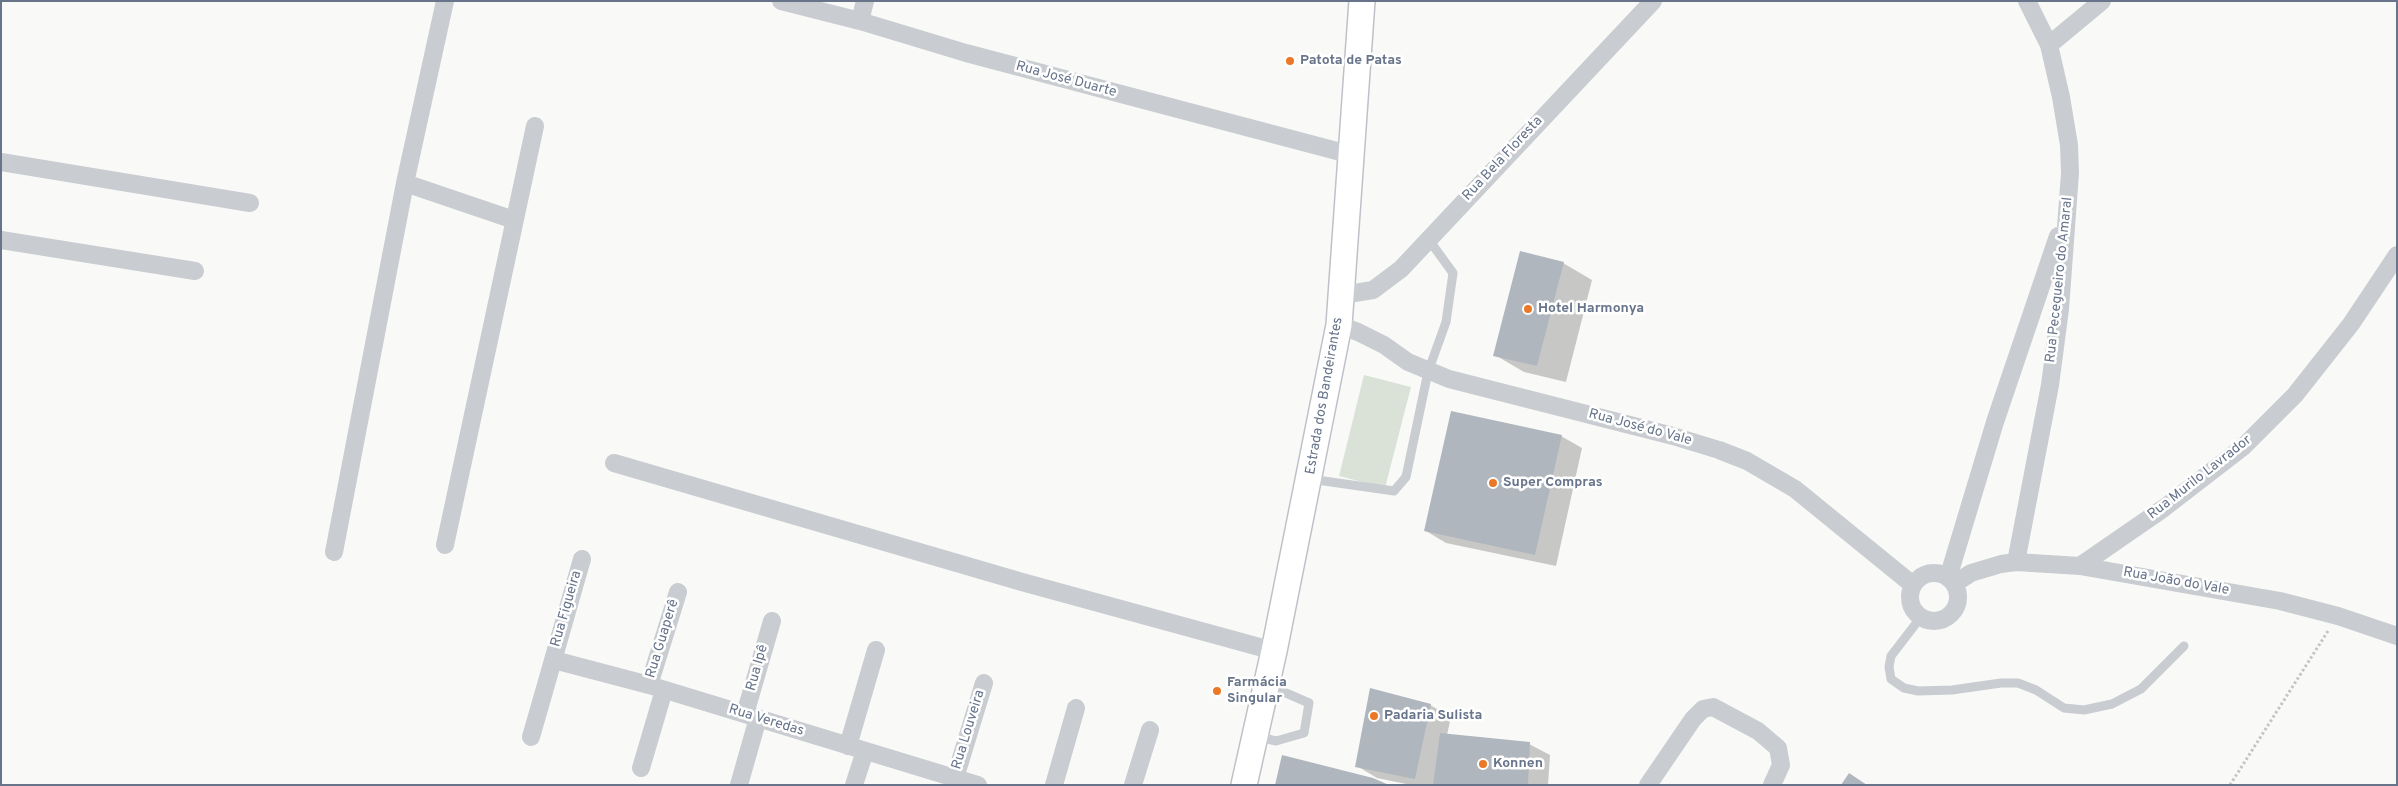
<!DOCTYPE html>
<html>
<head>
<meta charset="utf-8">
<style>
	body { margin:0 }
	#map { position:relative; width:2398px; height:786px; overflow:hidden; background:#f9faf7; font-family:Overpass,sans-serif }
	canvas { display:block }
	.frame { position:absolute; inset:0; border:2px solid #67748a; pointer-events:none }
</style>
</head>
<body>
<div id="map">
<canvas width="2398" height="786"></canvas>
<div class="frame"></div>
</div>
<script>
const ctx = document.querySelector('canvas').getContext('2d');
ctx.lineJoin = 'round';
function fill(path, color) {
  ctx.fillStyle = color;
  ctx.fill(path, 'evenodd');
}
function toPath(rows) {
  const path = new Path2D();
  for (const r of rows) {
    if (r.length === 3) {
      path.moveTo(r[0] + r[2], r[1]);
      path.arc(r[0], r[1], r[2], 0, 2 * Math.PI);
      continue;
    }
    path.moveTo(r[0], r[1]);
    for (let i = 2; i < r.length; i += 2) path.lineTo(r[i], r[i + 1]);
  }
  return path;
}
function strokePath(path, color, width, dash) {
  ctx.strokeStyle = color;
  ctx.lineWidth = width;
  ctx.lineCap = dash ? 'butt' : 'round';
  ctx.setLineDash(dash || []);
  ctx.stroke(path);
}
function write(font, color, halo, rows, align = 'center') {
  ctx.font = font + ' Overpass,sans-serif';
  ctx.lineWidth = 5;
  ctx.setLineDash([]);
  ctx.textBaseline = 'middle';
  ctx.strokeStyle = halo;
  ctx.fillStyle = color;
  for (const [text, x, y, turn = 0] of rows) {
    ctx.save();
    ctx.translate(x, y);
    ctx.rotate((+turn || 0) * Math.PI / 180);
    ctx.textAlign = isNaN(turn) ? turn : align;
    if (halo) ctx.strokeText(text, 0, 0);
    ctx.fillText(text, 0, 0);
    ctx.restore();
  }
}
const green = toPath([
	[1364,375,1411,387,1385,488,1339,476]
]);
const shadow = toPath([
	[1563,263,1592,280,1566,382,1524,372,1495,355],
	[1561,436,1582,448,1556,566,1446,543,1426,531],
	[1430,705,1451,717,1447,735,1529,744,1550,755,1548,785,1411,785,1377,778,1357,766]
]);
const building = toPath([
	[1520,251,1564,262,1537,366,1493,356],
	[1451,411,1562,435,1535,555,1424,531],
	[1370,688,1431,704,1415,779,1355,767],
	[1440,733,1530,742,1528,785,1433,785],
	[1282,755,1373,778,1389,785,1275,785],
	[1849,773,1867,785,1841,785]
]);
const path = toPath([
	[2230,785,2328,631]
]);
const lane = toPath([
	[1310,479,1394,491,1406,477,1428,372,1446,322,1453,273,1429,240],
	[1921,617,1891,656,1889,667,1891,679,1904,688,1918,691,1952,690,2001,683,2018,683,2036,690,2064,708,2084,710,2112,704,2141,689,2184,646],
	[1255,736,1276,741,1304,733,1309,703,1286,693,1267,690]
]);
const street = toPath([
	[781,1,860,21,966,53,1352,155],
	[860,21,865,1],
	[2049,45,2102,1],
	[1,162,250,203],
	[405,183,514,220],
	[1,240,195,271],
	[1342,295,1373,290,1401,269,1653,1],
	[1339,325,1358,332,1384,345,1408,362,1449,379,1673,436,1719,450,1747,461,1795,489,1913,585],
	[614,463,1022,582,1274,651],
	[445,545,535,126],
	[334,552,405,183,445,1],
	[2016,562,2050,385,2060,309,2070,173,2069,145,2061,97,2049,45,2027,1],
	[2080,566,2164,508,2243,447,2295,395,2351,324,2397,255],
	[1934,597,24],
	[1948,578,1995,422,2058,236],
	[1954,584,1971,573,2001,564,2016,562,2080,566,2280,601,2338,616,2397,636],
	[554,660,649,685,978,785],
	[649,685,678,592],
	[745,714,772,621],
	[531,737,582,559],
	[848,746,876,650],
	[641,768,664,690],
	[955,778,984,683],
	[739,785,758,718],
	[854,785,865,751],
	[1054,785,1076,708],
	[1133,785,1150,730],
	[1648,785,1693,719,1703,709,1713,707,1758,731,1778,748,1781,765,1772,785]
]);
const secondary = toPath([
	[1244,785,1274,651,1339,325,1362,1]
]);
const markers = [
	[1290,61,5,"#eb7826"],
	[1528,309,5,"#eb7826"],
	[1493,483,5,"#eb7826"],
	[1217,691,5,"#eb7826"],
	[1374,716,5,"#eb7826"],
	[1483,764,5,"#eb7826"]
];
const poiNames = [
	["Patota de Patas",1300,61],
	["Hotel Harmonya",1538,309],
	["Super Compras",1503,483],
	["Farmácia",1227,683],
	["Singular",1227,699],
	["Padaria Sulista",1384,716],
	["Konnen",1493,764]
];
const streetNames = [
	["Rua José Duarte",1066,80,15],
	["Rua Bela Floresta",1503,159,-47],
	["Rua Pecegueiro do Amaral",2060,280,-84],
	["Estrada dos Bandeirantes",1325,396,-80],
	["Rua José do Vale",1640,428,15],
	["Rua Murilo Lavrador",2200,478,-38],
	["Rua João do Vale",2176,582,10],
	["Rua Figueira",567,609,-74],
	["Rua Guaperê",663,639,-73],
	["Rua Ipê",758,668,-74],
	["Rua Veredas",766,721,17],
	["Rua Louveira",969,730,-73]
];
fill(green, '#dae2d8');
fill(shadow, '#0003');
fill(building, '#b0b6be');
strokePath(secondary, '#bec1c7', 28);
strokePath(path, '#c3c4c7', 3, [2.5, 2.5]);
strokePath(lane, '#c9ccd0', 9);
strokePath(street, '#c9ccd0', 18);
strokePath(secondary, '#fff', 25);
for (const [x, y, r, color] of markers) {
  const dot = new Path2D();
  dot.arc(x, y, r, 0, 2 * Math.PI);
  ctx.fillStyle = color;
  ctx.fill(dot);
  strokePath(dot, '#fff', 2);
}
write('bold 14px', '#67748a', '#fff', poiNames, 'left');
write('14px', '#67748a', '#fff', streetNames);
</script>
</body>
</html>
